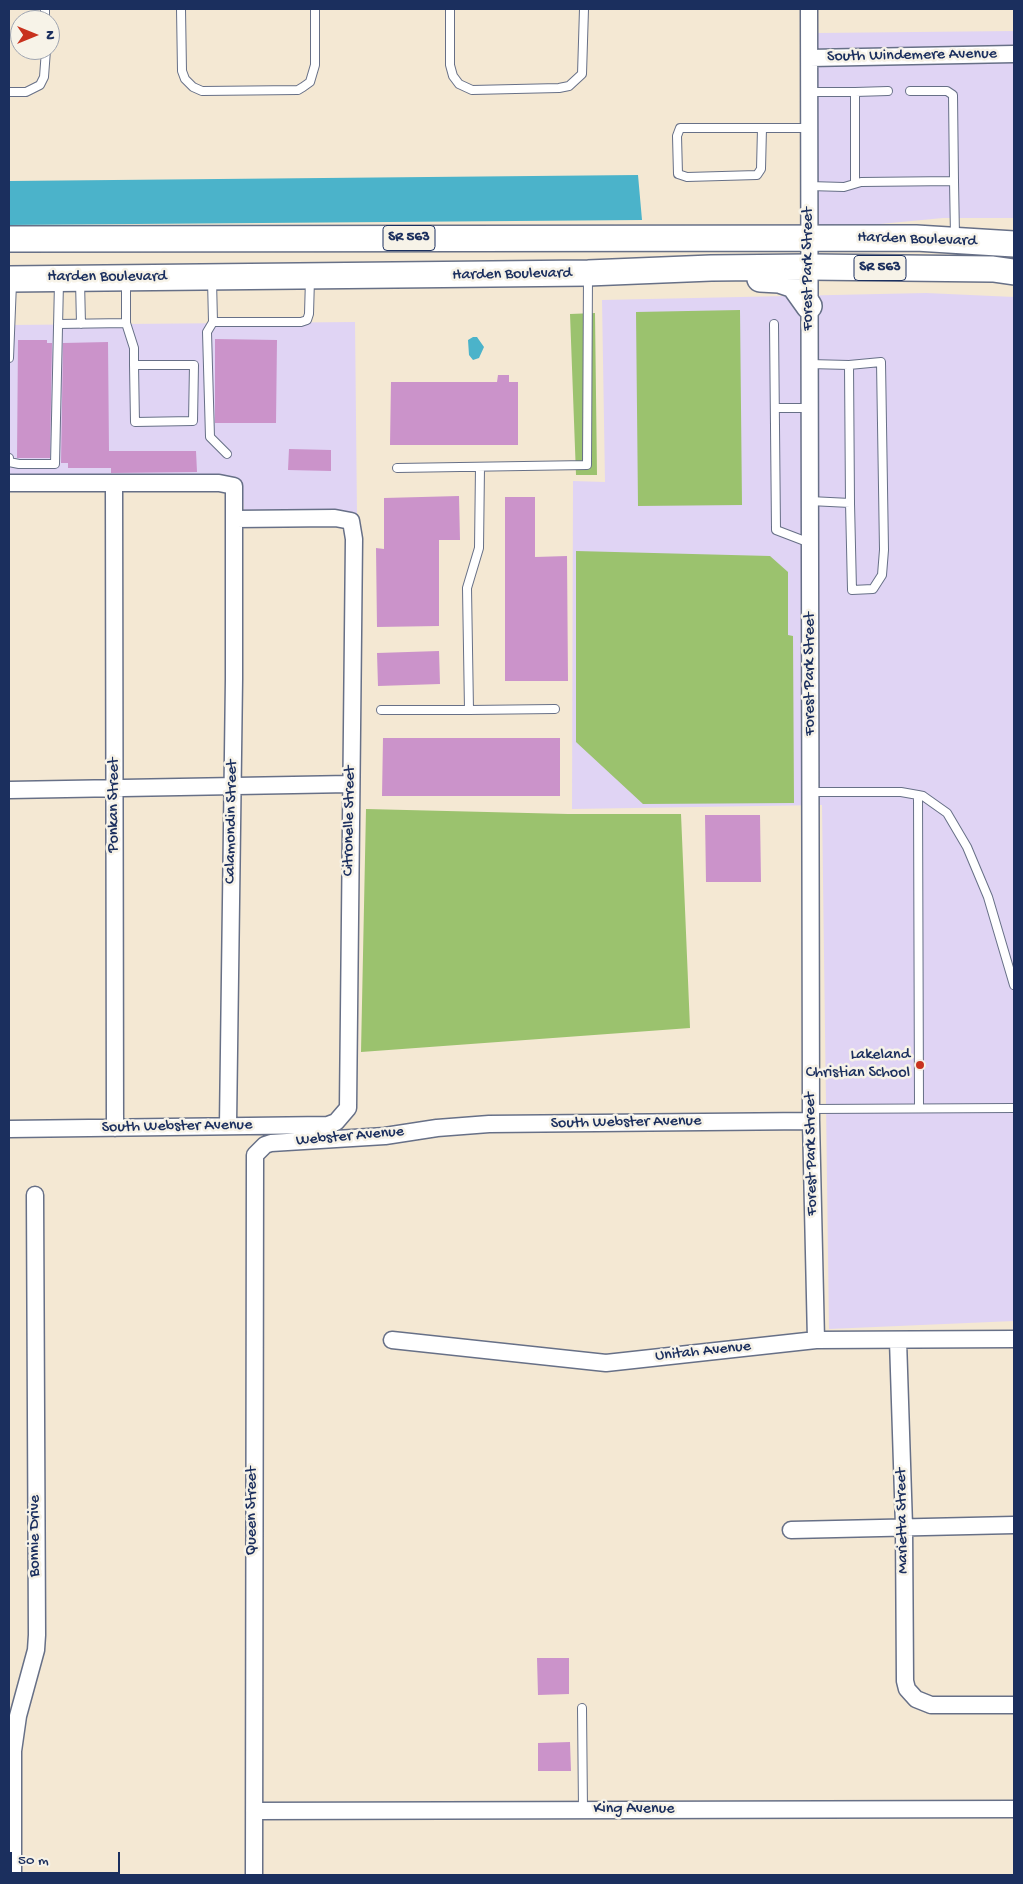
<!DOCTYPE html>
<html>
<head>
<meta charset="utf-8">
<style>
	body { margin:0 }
	#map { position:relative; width:1023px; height:1884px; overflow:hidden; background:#f4e8d3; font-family:"Gochi Hand",sans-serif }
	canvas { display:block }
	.frame { position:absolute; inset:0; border:10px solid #1b2f5e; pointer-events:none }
	.north { position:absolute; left:10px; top:10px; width:50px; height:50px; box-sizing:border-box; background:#f7f3e8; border:1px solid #9fa5b1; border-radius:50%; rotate:90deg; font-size:14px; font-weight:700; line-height:20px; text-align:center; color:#1b2f5e }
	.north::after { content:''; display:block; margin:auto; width:18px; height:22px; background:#c8321e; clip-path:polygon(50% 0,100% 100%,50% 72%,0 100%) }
	.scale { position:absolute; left:10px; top:1852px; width:110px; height:22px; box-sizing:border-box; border:2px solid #1b2f5e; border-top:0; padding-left:6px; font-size:15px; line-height:18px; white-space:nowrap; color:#1b2f5e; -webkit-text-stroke:4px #f7f3e8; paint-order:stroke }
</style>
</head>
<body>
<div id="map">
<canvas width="1023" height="1884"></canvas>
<div class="frame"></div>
<div class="north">N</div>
<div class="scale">50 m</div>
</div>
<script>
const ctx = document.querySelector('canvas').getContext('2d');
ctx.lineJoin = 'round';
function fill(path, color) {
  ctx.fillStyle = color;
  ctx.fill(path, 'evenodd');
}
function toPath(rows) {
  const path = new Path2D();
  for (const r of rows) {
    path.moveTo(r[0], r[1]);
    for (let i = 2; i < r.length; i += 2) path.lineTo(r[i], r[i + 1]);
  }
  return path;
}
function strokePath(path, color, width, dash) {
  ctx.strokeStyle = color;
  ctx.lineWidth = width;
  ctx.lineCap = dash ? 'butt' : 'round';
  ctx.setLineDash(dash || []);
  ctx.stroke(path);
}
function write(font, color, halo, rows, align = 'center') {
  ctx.font = font + ' "Gochi Hand",sans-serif';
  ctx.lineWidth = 5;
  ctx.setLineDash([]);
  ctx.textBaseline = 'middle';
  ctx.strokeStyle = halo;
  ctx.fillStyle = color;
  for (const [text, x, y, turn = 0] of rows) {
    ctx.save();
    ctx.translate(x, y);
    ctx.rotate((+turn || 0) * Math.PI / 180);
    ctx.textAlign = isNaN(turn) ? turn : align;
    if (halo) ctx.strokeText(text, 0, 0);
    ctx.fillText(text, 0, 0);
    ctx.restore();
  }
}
const built = toPath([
	[1014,31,1014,46,818,50,818,33],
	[1014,61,1014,218,943,218,817,230,818,65],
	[926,293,1014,297,1014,1321,829,1329,822,805,572,809,573,481,605,482,602,300],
	[355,322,357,515,335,510,244,512,242,485,235,478,219,475,9,475,9,325]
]);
const green = toPath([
	[740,310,742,505,638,506,636,312],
	[595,313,597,475,576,475,570,314],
	[576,551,770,556,788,572,788,635,793,636,794,803,643,804,576,742],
	[366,809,568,814,681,814,690,1028,361,1052]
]);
const water = toPath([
	[638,175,642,220,9,225,9,181],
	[473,337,477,337,484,347,479,358,473,360,469,355,468,340]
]);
const building = toPath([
	[215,339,277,340,276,423,215,423],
	[18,340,47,340,47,343,52,343,50,458,17,458],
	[108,342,109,451,196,451,197,472,111,473,111,468,68,468,68,463,61,463,63,343],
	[498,375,509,375,509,382,518,382,518,445,390,445,391,382,497,382],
	[289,449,331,450,331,471,288,470],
	[459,496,460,540,439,540,439,626,377,627,376,548,384,549,384,498],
	[505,497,535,497,535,557,567,556,568,681,505,681],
	[439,651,440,684,378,686,377,653],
	[383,738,560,738,560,796,382,796],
	[705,815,760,815,761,882,706,882],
	[537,1658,569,1658,569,1694,538,1695],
	[570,1742,571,1771,538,1771,538,1743]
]);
const service = toPath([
	[45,9,45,20],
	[181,9,182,71,185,79,193,87,202,91,298,90,303,87,310,82,315,65,315,9],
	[450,9,450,65,453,76,459,84,472,90,559,88,569,86,582,74,584,9],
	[910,91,947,91,953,95,954,181],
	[9,92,26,92,40,85,44,77,46,50],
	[809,92,855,92,855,183],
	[855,92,888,91],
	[762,128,761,169,757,175,687,177,678,174,677,136,680,128,809,128],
	[809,186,844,187,861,182,954,181,955,236],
	[126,280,126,323,134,348,134,365,135,422,193,421,194,365,134,365],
	[212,280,213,322,207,332,210,437,227,454],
	[80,281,81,324],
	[213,322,301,322,307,320,309,314,310,279],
	[58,324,126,323],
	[774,324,776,530,810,543],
	[9,358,12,283],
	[809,364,849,365,850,503,810,501],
	[849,365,881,362,884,550,882,575,873,589,852,590,850,503],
	[775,408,810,408],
	[9,458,9,462,19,464,55,464,59,282],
	[480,467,479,548,467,588,469,710,555,709],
	[397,468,587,465,588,275],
	[381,710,469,710],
	[811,792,901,792,918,795,923,796,947,813,967,847,988,897,1014,985],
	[918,795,919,1107],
	[811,1109,1014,1108],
	[582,1708,583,1810]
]);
const minor = toPath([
	[809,9,811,1121,816,1340],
	[810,58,1014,54],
	[9,483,219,483,234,486,234,679,228,1125],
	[114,483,115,1128],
	[9,790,350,784],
	[9,1129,328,1125,336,1122,348,1108,354,539,351,521,335,518,235,519],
	[392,1340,606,1363,816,1340,1014,1339],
	[898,1340,904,1526,905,1681,907,1689,916,1699,931,1705,1014,1705],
	[791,1530,1014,1525],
	[254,1811,1014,1809],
	[13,1875,13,1751,18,1716,36,1650,37,1635,35,1195],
	[254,1875,255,1155,265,1145,271,1143,385,1136,437,1128,489,1124,811,1121]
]);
const primary = toPath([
	[9,239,916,238,1014,244],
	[9,279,588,273,711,268,809,267,993,269,1014,272],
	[760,279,779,280,794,285,809,306]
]);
const markers = [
	[920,1065,5,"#c8321e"]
];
const shields = [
	[409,238,52],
	[880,268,52]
];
const shieldNames = [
	["SR 563",409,238],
	["SR 563",880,268]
];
const streetNames = [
	["South Windemere Avenue",912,56,-1],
	["Harden Boulevard",917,240,2],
	["Forest Park Street",809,269,-90],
	["Harden Boulevard",512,275,-1],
	["Harden Boulevard",107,278],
	["Forest Park Street",811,674,-90],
	["Ponkan Street",115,805,-90],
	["Citronelle Street",350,821,-89],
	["Calamondin Street",232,822,-89],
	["South Webster Avenue",626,1123,-1],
	["South Webster Avenue",177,1127,-1],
	["Webster Avenue",350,1137,-5],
	["Forest Park Street",812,1154,-91],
	["Unitah Avenue",703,1352,-6],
	["Queen Street",253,1511,-90],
	["Marietta Street",903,1521,-91],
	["Bonnie Drive",36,1536,-90],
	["King Avenue",634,1810]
];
const poiNames = [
	["Lakeland",910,1056],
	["Christian School",910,1074]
];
fill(built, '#e0d4f4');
fill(green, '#9bc26e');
fill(water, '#4bb3ca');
fill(building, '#cb93ca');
strokePath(service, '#677087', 10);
strokePath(minor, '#677087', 19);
strokePath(primary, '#677087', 28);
strokePath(service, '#fff', 8);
strokePath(minor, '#fff', 16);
strokePath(primary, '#fff', 25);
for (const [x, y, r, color] of markers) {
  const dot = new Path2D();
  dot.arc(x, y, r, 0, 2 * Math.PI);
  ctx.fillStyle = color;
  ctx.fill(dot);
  strokePath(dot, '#f7f3e8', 2);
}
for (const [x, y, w] of shields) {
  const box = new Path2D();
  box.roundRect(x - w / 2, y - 12.5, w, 25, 4);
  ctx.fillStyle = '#f7f3e8';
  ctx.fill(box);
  strokePath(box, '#1b2f5e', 1);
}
write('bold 15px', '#1b2f5e', null, shieldNames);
write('16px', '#1b2f5e', '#f7f3e8', streetNames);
write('16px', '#1b2f5e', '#f7f3e8', poiNames, 'right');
</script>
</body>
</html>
